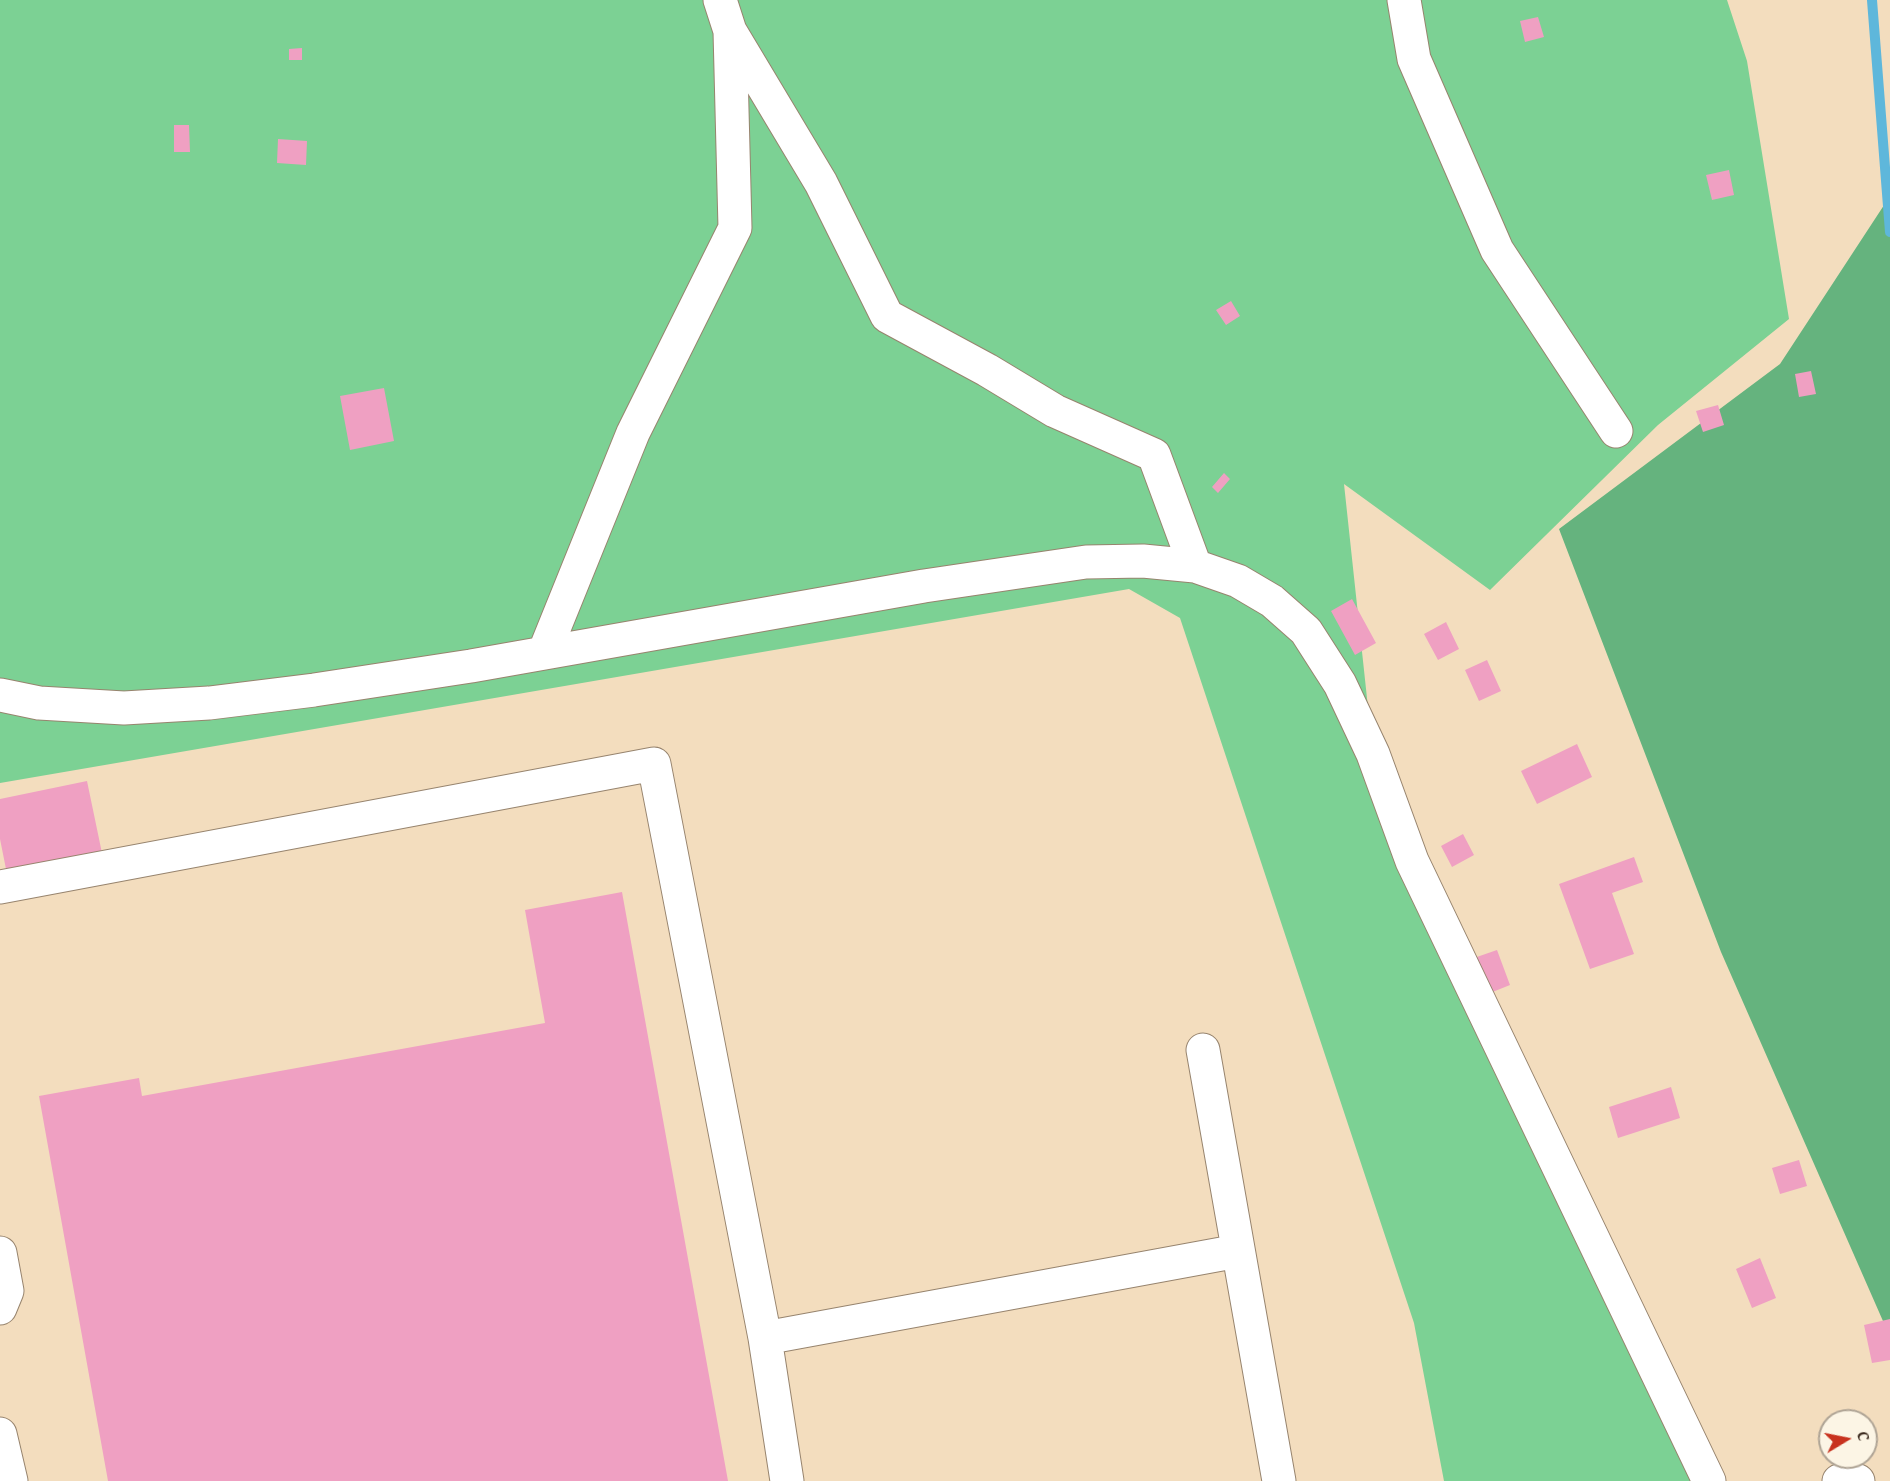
<!DOCTYPE html>
<html>
<head>
<meta charset="utf-8">
<style>
	body { margin:0 }
	#map { position:relative; width:1890px; height:1481px; overflow:hidden; background:#f3ddbe; font-family:"Gentium Book Plus",serif }
	canvas { display:block }
	.north { position:absolute; left:1818px; top:1409px; width:60px; height:60px; box-sizing:border-box; background:#fcf5e5; border:2px solid #afa495; border-radius:50%; rotate:80deg; font-size:16px; font-weight:700; line-height:24px; text-align:center; color:#3b2a1e }
	.north::after { content:''; display:block; margin:auto; width:21px; height:27px; background:#c8321e; clip-path:polygon(50% 0,100% 100%,50% 72%,0 100%) }
</style>
</head>
<body>
<div id="map">
<canvas width="1890" height="1481"></canvas>
<div class="north">С</div>
</div>
<script>
const ctx = document.querySelector('canvas').getContext('2d');
ctx.lineJoin = 'round';
function fill(path, color) {
  ctx.fillStyle = color;
  ctx.fill(path, 'evenodd');
}
function toPath(rows) {
  const path = new Path2D();
  for (const r of rows) {
    path.moveTo(r[0], r[1]);
    for (let i = 2; i < r.length; i += 2) path.lineTo(r[i], r[i + 1]);
  }
  return path;
}
function strokePath(path, color, width, dash) {
  ctx.strokeStyle = color;
  ctx.lineWidth = width;
  ctx.lineCap = dash ? 'butt' : 'round';
  ctx.setLineDash(dash || []);
  ctx.stroke(path);
}
const green = toPath([
	[0,0,1727,0,1747,61,1789,319,1658,425,1490,590,1344,484,1373,754,1709,1481,1444,1481,1414,1323,1180,618,1129,589,0,783]
]);
const forest = toPath([
	[1890,196,1890,1337,1721,952,1559,529,1780,364]
]);
const stream = toPath([
	[1872,0,1890,232]
]);
const building = toPath([
	[1538,17,1544,37,1525,42,1520,21],
	[302,48,302,60,289,60,289,49],
	[174,125,189,125,190,152,174,152],
	[278,139,307,141,306,165,277,163],
	[1729,170,1734,195,1712,200,1706,175],
	[1231,301,1240,316,1226,325,1216,310],
	[1811,371,1816,394,1799,397,1795,374],
	[384,388,394,441,350,450,340,396],
	[1718,405,1724,425,1703,432,1696,411],
	[1224,473,1230,479,1218,493,1212,487],
	[1352,599,1376,643,1355,655,1331,611],
	[1446,622,1459,649,1438,660,1424,634],
	[1487,660,1501,691,1479,701,1465,670],
	[1577,744,1592,777,1537,804,1521,771],
	[87,781,103,858,8,879,0,839,0,799],
	[1463,834,1474,855,1452,867,1441,846],
	[1634,857,1643,882,1612,893,1634,954,1590,969,1559,884],
	[622,892,728,1481,108,1481,39,1096,139,1078,142,1096,545,1023,525,910],
	[1497,950,1510,985,1485,995,1471,959],
	[1671,1087,1680,1118,1618,1138,1609,1107],
	[1799,1160,1807,1186,1780,1194,1772,1168],
	[1760,1258,1776,1298,1752,1308,1736,1269],
	[1890,1319,1890,1360,1872,1363,1864,1325]
]);
const minor = toPath([
	[1404,0,1414,59,1497,250,1616,431],
	[730,31,821,183,887,316,987,370,1055,411,1154,455,1195,566],
	[544,653,633,433,735,228,730,31,720,0],
	[0,695,39,703,124,708,209,703,314,690,471,666,924,586,1086,562,1143,561,1195,566,1238,581,1272,601,1306,631,1340,684,1373,754,1412,861,1709,1481],
	[0,887,654,764,765,1338,787,1481],
	[1203,1050,1279,1481],
	[0,1253,7,1291,0,1308],
	[765,1338,1238,1251],
	[0,1434,11,1481],
	[1839,1481,1850,1478,1858,1481]
]);
fill(green, '#7cd194');
fill(forest, '#65b37e');
strokePath(stream, '#5eb7db', 10);
fill(building, '#efa0c2');
strokePath(minor, '#97846e', 35);
strokePath(minor, '#fff', 33);
</script>
</body>
</html>
